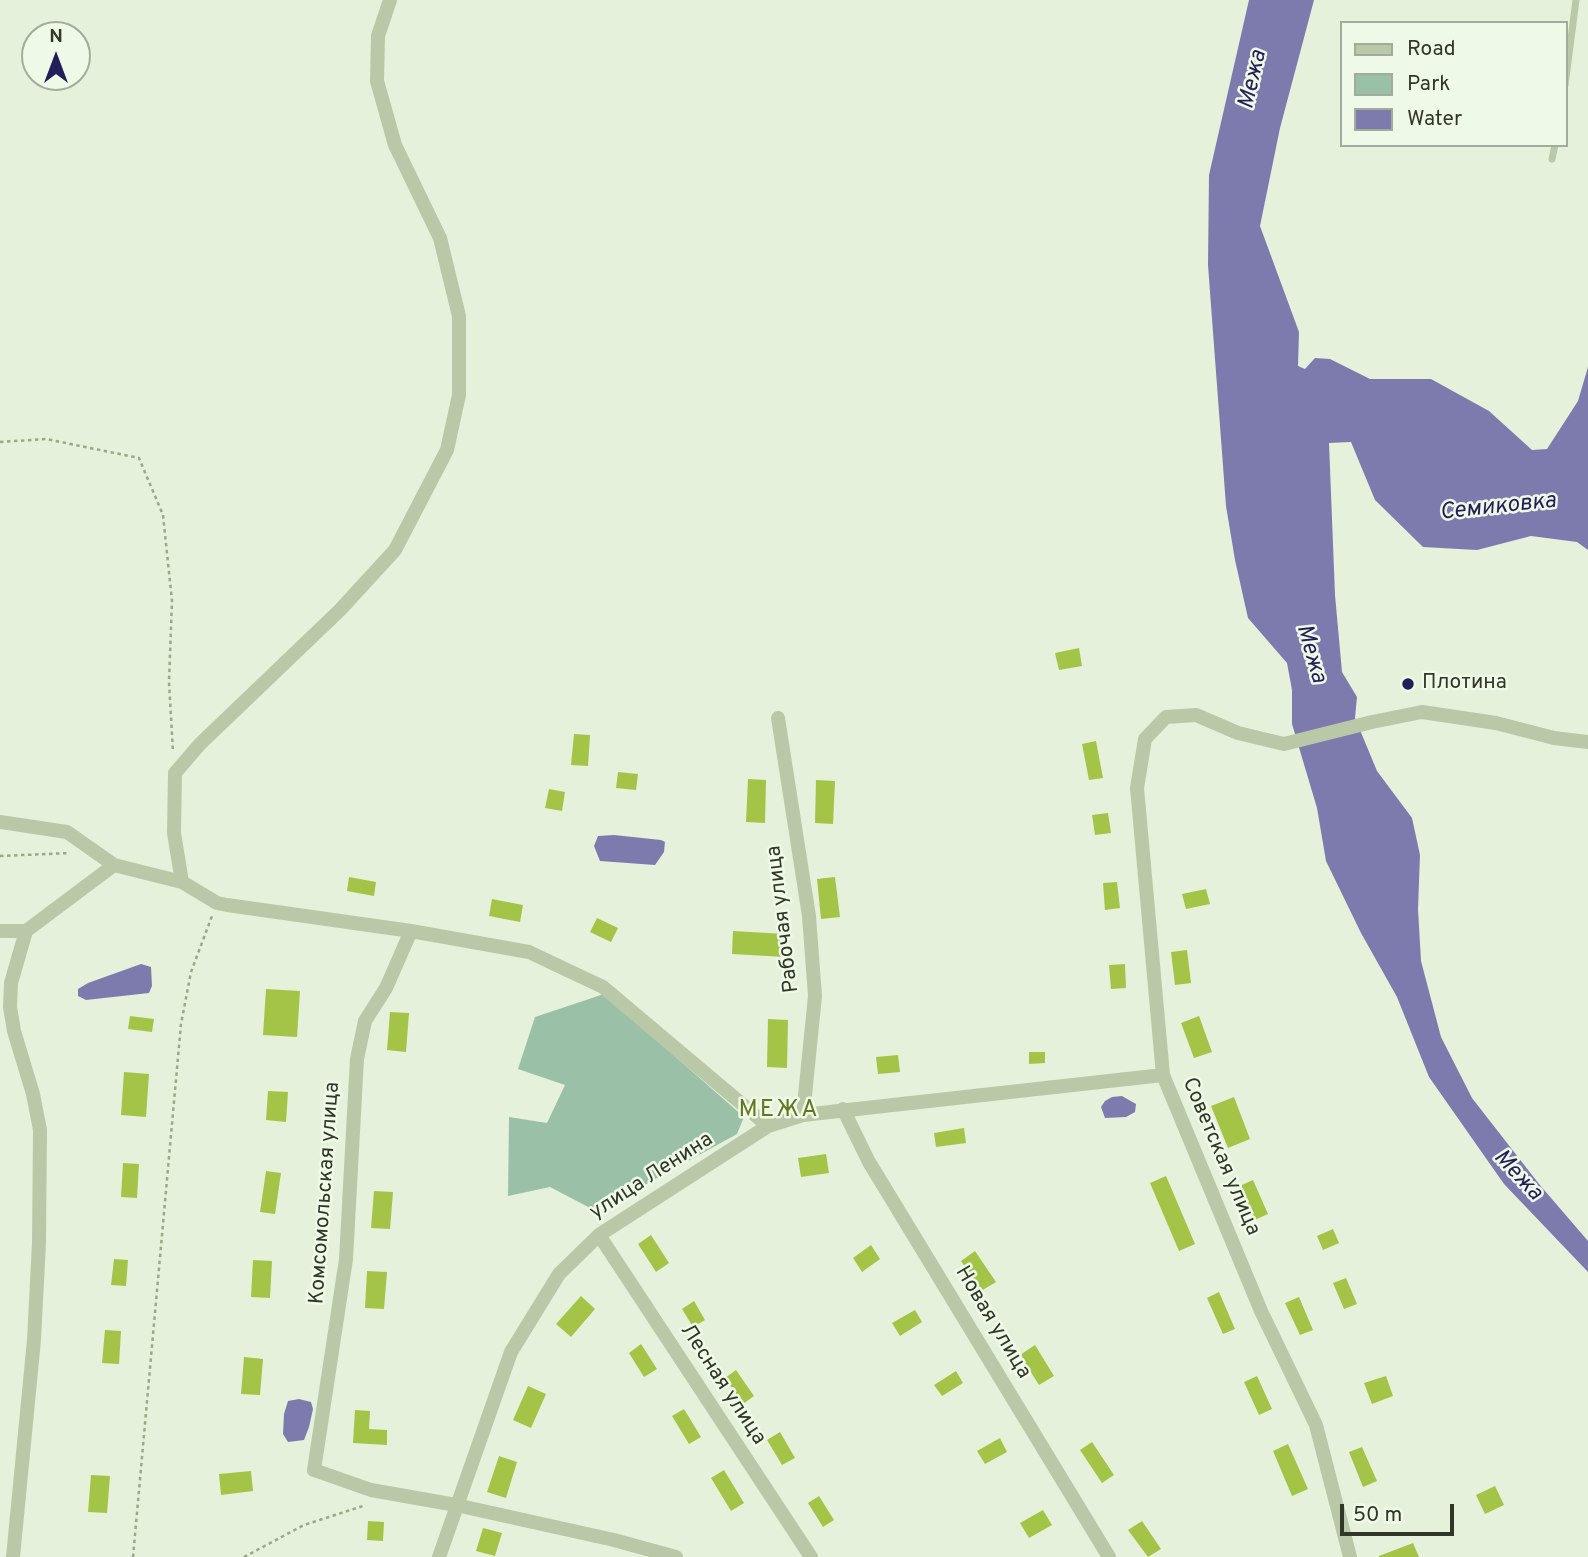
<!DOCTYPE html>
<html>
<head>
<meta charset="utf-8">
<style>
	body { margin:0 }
	#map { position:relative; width:1588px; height:1557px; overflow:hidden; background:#e5f1db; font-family:Overpass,sans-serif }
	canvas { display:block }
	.legend { position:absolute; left:1340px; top:21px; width:228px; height:126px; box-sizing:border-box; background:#eff9e7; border:2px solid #a3ab9b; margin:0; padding:9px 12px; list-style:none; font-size:21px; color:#313628 }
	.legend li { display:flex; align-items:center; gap:14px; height:35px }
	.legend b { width:35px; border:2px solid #a3ab9b }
	.north { position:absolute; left:21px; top:21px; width:70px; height:70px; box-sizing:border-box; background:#eff9e7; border:2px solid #a3ab9b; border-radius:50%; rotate:0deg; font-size:19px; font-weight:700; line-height:28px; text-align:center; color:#313628 }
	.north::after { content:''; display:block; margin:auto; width:24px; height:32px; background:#221e57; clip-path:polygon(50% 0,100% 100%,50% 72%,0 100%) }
	.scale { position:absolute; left:1340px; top:1504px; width:114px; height:32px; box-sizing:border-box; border:4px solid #313628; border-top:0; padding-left:9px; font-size:21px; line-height:24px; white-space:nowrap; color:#313628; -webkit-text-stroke:5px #eff9e7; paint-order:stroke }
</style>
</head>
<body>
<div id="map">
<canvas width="1588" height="1557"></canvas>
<ul class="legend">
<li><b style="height:9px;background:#b9c9a7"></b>Road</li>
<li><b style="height:19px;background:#9bc0a8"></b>Park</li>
<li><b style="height:19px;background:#7d7bae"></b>Water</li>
</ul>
<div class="north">N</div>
<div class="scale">50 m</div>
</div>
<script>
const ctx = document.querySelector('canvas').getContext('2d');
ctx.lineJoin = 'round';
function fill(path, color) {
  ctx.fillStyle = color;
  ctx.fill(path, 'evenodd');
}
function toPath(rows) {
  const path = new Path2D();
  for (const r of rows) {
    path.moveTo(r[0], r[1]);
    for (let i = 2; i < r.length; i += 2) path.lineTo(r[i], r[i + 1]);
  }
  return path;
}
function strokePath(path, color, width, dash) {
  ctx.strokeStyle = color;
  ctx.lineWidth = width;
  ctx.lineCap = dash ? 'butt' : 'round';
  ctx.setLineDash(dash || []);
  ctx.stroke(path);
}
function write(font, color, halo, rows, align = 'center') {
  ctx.font = font + ' Overpass,sans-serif';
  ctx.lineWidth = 5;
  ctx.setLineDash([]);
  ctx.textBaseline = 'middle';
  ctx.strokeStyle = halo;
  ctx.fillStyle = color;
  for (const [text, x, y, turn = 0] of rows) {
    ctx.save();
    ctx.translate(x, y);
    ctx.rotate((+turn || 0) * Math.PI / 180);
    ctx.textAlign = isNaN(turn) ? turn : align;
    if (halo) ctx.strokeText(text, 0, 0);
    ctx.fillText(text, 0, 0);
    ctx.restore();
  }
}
const green = toPath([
	[604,994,744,1117,737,1134,641,1187,594,1210,550,1187,508,1196,509,1117,547,1123,565,1085,518,1069,535,1017]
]);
const water = toPath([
	[1249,0,1314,0,1280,128,1260,226,1299,332,1298,366,1305,369,1315,358,1330,359,1370,379,1431,379,1489,411,1532,450,1547,449,1578,401,1588,367,1588,550,1577,542,1531,536,1477,550,1423,547,1375,500,1351,442,1329,443,1335,595,1342,672,1357,697,1355,718,1377,771,1412,818,1420,855,1418,909,1421,961,1441,1037,1472,1098,1539,1184,1588,1241,1588,1272,1504,1184,1429,1077,1397,997,1361,933,1326,861,1317,808,1292,724,1292,690,1287,663,1248,618,1235,560,1226,506,1208,265,1209,175],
	[614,835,661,840,665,842,664,852,655,865,600,861,594,846,598,836],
	[141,964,151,967,152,986,149,993,86,1000,78,996,78,989,88,983],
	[1122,1096,1136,1104,1135,1112,1126,1117,1105,1118,1101,1107,1105,1101,1112,1097],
	[299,1399,311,1402,313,1409,309,1427,304,1440,288,1442,283,1434,284,1414,288,1401]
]);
const building = toPath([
	[1079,648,1082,666,1059,670,1055,653],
	[574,734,590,735,588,766,571,765],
	[1096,741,1103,778,1089,780,1082,744],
	[618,772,638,774,636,790,616,788],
	[748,779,766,780,765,823,746,822],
	[816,780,835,781,833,824,815,823],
	[549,789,565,792,562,811,545,808],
	[1108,813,1111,833,1095,835,1092,815],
	[349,877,376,882,374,896,347,891],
	[835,877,840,917,821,919,817,879],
	[1117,882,1120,908,1105,910,1103,883],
	[1206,889,1210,904,1186,909,1182,894],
	[492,899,523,905,520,922,489,916],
	[597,918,618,928,611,942,590,932],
	[733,931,786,934,785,957,732,954],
	[1187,950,1191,983,1175,985,1171,952],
	[1125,964,1126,988,1111,989,1109,965],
	[266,989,300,991,297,1037,263,1035],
	[390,1012,409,1013,406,1052,387,1050],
	[130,1016,154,1019,152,1032,128,1029],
	[1199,1016,1212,1052,1194,1058,1181,1023],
	[768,1019,788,1020,787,1068,767,1067],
	[1029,1052,1045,1052,1045,1063,1029,1064],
	[898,1055,900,1072,878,1074,876,1057],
	[124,1072,149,1074,146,1117,121,1115],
	[268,1091,288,1092,286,1122,266,1120],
	[1234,1097,1250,1139,1228,1148,1211,1106],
	[964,1128,966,1143,936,1147,934,1133],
	[826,1154,829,1173,801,1177,798,1158],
	[123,1163,139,1164,137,1198,121,1197],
	[266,1171,281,1173,275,1214,260,1212],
	[1166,1176,1195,1244,1179,1251,1150,1183],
	[1253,1180,1268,1214,1250,1222,1235,1188],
	[374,1191,393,1192,390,1229,371,1228],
	[1333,1229,1339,1243,1323,1250,1317,1236],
	[651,1235,669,1263,656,1272,638,1244],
	[871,1245,880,1259,862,1272,853,1258],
	[975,1251,996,1282,981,1291,961,1261],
	[114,1259,128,1260,126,1286,111,1285],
	[253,1260,272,1261,270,1298,251,1297],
	[367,1271,387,1272,384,1309,365,1308],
	[1346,1278,1357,1304,1344,1309,1333,1283],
	[1219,1292,1235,1329,1223,1334,1207,1298],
	[581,1296,595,1309,571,1337,556,1324],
	[1299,1297,1313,1330,1300,1335,1285,1303],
	[694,1301,705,1320,693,1327,682,1309],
	[915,1310,922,1322,900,1336,892,1323],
	[105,1330,121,1331,119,1364,102,1363],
	[641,1344,657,1369,644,1377,629,1353],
	[1035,1345,1054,1376,1039,1385,1020,1355],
	[244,1357,263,1359,260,1395,241,1394],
	[736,1370,754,1396,743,1404,725,1378],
	[956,1371,963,1383,942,1396,934,1385],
	[1257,1376,1272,1409,1259,1415,1244,1382],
	[1386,1376,1393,1396,1372,1404,1364,1383],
	[528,1386,546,1394,531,1428,513,1420],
	[684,1409,701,1437,689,1444,672,1416],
	[355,1410,370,1411,369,1429,387,1430,387,1445,353,1443],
	[780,1432,795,1458,782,1465,767,1440],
	[1000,1438,1007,1452,985,1464,977,1451],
	[1092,1442,1114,1475,1102,1483,1080,1450],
	[1288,1444,1308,1489,1292,1496,1273,1451],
	[1362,1447,1377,1481,1363,1487,1349,1452],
	[499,1456,517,1462,506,1498,487,1492],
	[724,1470,744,1503,731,1511,711,1478],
	[251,1471,253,1491,221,1495,219,1474],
	[91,1475,110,1476,107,1513,88,1512],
	[1495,1486,1504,1505,1485,1514,1476,1495],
	[819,1496,834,1520,823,1527,808,1503],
	[1043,1510,1052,1525,1029,1538,1020,1523],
	[368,1521,384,1522,383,1541,367,1540],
	[1142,1521,1161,1549,1148,1557,1128,1530],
	[483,1528,502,1533,495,1556,476,1551],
	[1413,1543,1419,1557,1379,1557,1379,1556]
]);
const path = toPath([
	[0,442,46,439,139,458,163,515,172,601,169,682,173,752],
	[0,856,70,853],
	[133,1557,181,1024,191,972,212,916],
	[244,1557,304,1525,366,1505]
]);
const service = toPath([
	[1565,85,1576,0],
	[1552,159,1555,145]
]);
const minor = toPath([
	[778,718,809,916,815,996,803,1115],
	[0,822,67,832,114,865,182,882,217,903,227,905,411,931,529,952,603,987,768,1126],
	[182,882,174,833,175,773,200,744,340,610,395,550,447,450,459,395,459,316,440,238,395,145,377,81,378,36,390,0],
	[0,931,26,931],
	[411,931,386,988,365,1021,357,1059,346,1259,314,1470,371,1490,456,1505,614,1540,676,1557],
	[843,1109,869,1162,1109,1557],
	[599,1235,811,1557],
	[13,1557,34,1340,39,1243,40,1130,33,1094,14,1031,10,1007,11,983,26,931,114,865],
	[439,1557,511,1352,559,1274,599,1235,768,1126,803,1115,1163,1075],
	[1350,1557,1316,1425,1261,1311,1163,1075,1137,788,1145,739,1166,717,1196,715,1238,733,1284,744,1372,722,1422,712,1496,723,1554,738,1588,742]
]);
const markers = [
	[1408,684,7,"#221e57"]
];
const poiNames = [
	["Плотина",1422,684]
];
const streetNames = [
	["Рабочая улица",784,919,-97],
	["Советская улица",1220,1157,67],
	["улица Ленина",652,1177,-33],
	["Комсомольская улица",326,1193,-86],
	["Новая улица",992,1323,59],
	["Лесная улица",722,1385,57]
];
const waterNames = [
	["Межа",1254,80,-77],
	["Семиковка",1498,508,-6],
	["Межа",1310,654,74],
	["Межа",1517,1176,47]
];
const quarterNames = [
	["МЕЖА",779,1111]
];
fill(green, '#9bc0a8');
fill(water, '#7d7bae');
fill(building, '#a4c447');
strokePath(path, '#99a887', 2.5, [3.5, 3.5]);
strokePath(service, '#b9c9a7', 7);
strokePath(minor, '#b9c9a7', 14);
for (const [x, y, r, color] of markers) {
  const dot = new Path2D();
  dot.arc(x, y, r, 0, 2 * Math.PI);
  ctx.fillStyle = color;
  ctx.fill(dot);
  strokePath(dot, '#eff9e7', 2.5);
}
write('21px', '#313628', '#eff9e7', poiNames, 'left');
write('21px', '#313628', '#eff9e7', streetNames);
write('italic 23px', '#221e57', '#eff9e7', waterNames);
ctx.letterSpacing = '2px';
write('24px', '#627820', '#eff9e7', quarterNames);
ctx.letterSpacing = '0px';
</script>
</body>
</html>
